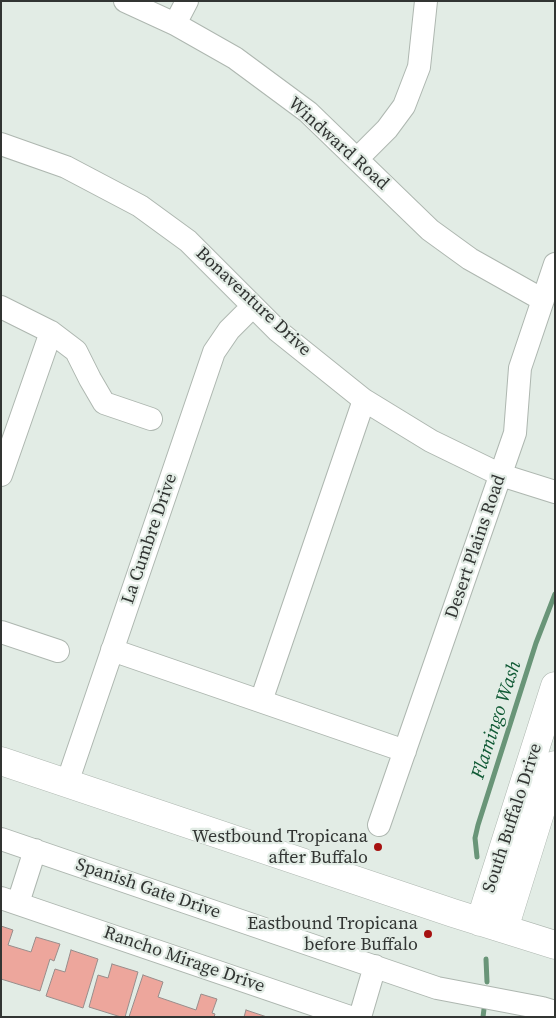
<!DOCTYPE html>
<html>
<head>
<meta charset="utf-8">
<style>
	body { margin:0 }
	#map { position:relative; width:556px; height:1018px; overflow:hidden; background:#e2ece5; font-family:"Source Serif 4",serif }
	canvas { display:block }
	.frame { position:absolute; inset:0; border:2px solid #323533; pointer-events:none }
</style>
</head>
<body>
<div id="map">
<canvas width="556" height="1018"></canvas>
<div class="frame"></div>
</div>
<script>
const ctx = document.querySelector('canvas').getContext('2d');
ctx.lineJoin = 'round';
function toPath(rows) {
  const path = new Path2D();
  for (const r of rows) {
    path.moveTo(r[0], r[1]);
    for (let i = 2; i < r.length; i += 2) path.lineTo(r[i], r[i + 1]);
  }
  return path;
}
function strokePath(path, color, width, dash) {
  ctx.strokeStyle = color;
  ctx.lineWidth = width;
  ctx.lineCap = dash ? 'butt' : 'round';
  ctx.setLineDash(dash || []);
  ctx.stroke(path);
}
function fill(path, color) {
  ctx.fillStyle = color;
  ctx.fill(path, 'evenodd');
}
function write(font, color, halo, rows, align = 'center') {
  ctx.font = font + ' "Source Serif 4",serif';
  ctx.lineWidth = 4.5;
  ctx.setLineDash([]);
  ctx.textBaseline = 'middle';
  ctx.strokeStyle = halo;
  ctx.fillStyle = color;
  for (const [text, x, y, turn = 0] of rows) {
    ctx.save();
    ctx.translate(x, y);
    ctx.rotate((+turn || 0) * Math.PI / 180);
    ctx.textAlign = isNaN(turn) ? turn : align;
    if (halo) ctx.strokeText(text, 0, 0);
    ctx.fillText(text, 0, 0);
    ctx.restore();
  }
}
const stream = toPath([
	[477,857,475,838,478,825,536,643,555,594],
	[486,959,487,982],
	[483,1017,484,1009]
]);
const building = toPath([
	[1,926,13,930,8,945,31,952,36,937,60,944,54,961,50,959,40,991,1,979,1,926],
	[71,950,98,959,83,1008,46,996,55,969,65,972,71,950],
	[112,964,138,972,125,1017,121,1017,89,1007,98,975,108,978,112,964],
	[143,975,163,982,158,997,196,1010,201,994,217,999,212,1013,215,1014,214,1017,129,1017,143,975],
	[246,1010,267,1017,244,1017,246,1010]
]);
const minor = toPath([
	[125,1,175,24,235,58,308,112,430,230,470,259,543,300],
	[175,24,187,1],
	[1,144,66,167,140,206,188,241,278,331,364,400,431,441,501,475,555,492],
	[357,159,387,129,404,106,419,67,426,1],
	[1,307,51,332,76,351,90,379,104,403,151,419],
	[1,475,51,332],
	[1,632,58,651],
	[112,650,405,751],
	[261,701,364,400],
	[67,783,214,352,229,330,253,306],
	[379,825,515,433,520,368,555,264],
	[1,839,437,988,542,1008,555,1012],
	[1,898,350,1017],
	[18,903,35,850],
	[360,1017,375,966]
]);
const major = toPath([
	[1,761,453,913,555,945],
	[480,922,555,686],
	[504,929,555,765]
]);
const markers = [
	[378,847,5,"#a61110"],
	[428,934,5,"#a61110"]
];
const streetNames = [
	["Windward Road",338,144,42],
	["Bonaventure Drive",253,302,43],
	["La Cumbre Drive",150,539,-71],
	["Desert Plains Road",476,547,-71],
	["South Buffalo Drive",513,818,-72],
	["Spanish Gate Drive",148,889,19],
	["Rancho Mirage Drive",184,960,19]
];
const poiNames = [
	["Westbound Tropicana",368,837],
	["after Buffalo",368,858],
	["Eastbound Tropicana",418,924],
	["before Buffalo",418,945]
];
const waterNames = [
	["Flamingo Wash",497,720,-72]
];
strokePath(stream, '#699578', 5);
fill(building, '#eda69c');
strokePath(building, '#988d8b', 1);
strokePath(minor, '#aeb7b0', 24);
strokePath(major, '#aeb7b0', 29);
strokePath(minor, '#fff', 22);
strokePath(major, '#fff', 28);
for (const [x, y, r, color] of markers) {
  const dot = new Path2D();
  dot.arc(x, y, r, 0, 2 * Math.PI);
  ctx.fillStyle = color;
  ctx.fill(dot);
  strokePath(dot, '#e2ece5', 2);
}
write('18px', '#323533', '#e2ece5', streetNames);
write('18px', '#323533', '#e2ece5', poiNames, 'right');
write('italic 19px', '#0f5934', '#e2ece5', waterNames);
</script>
</body>
</html>
